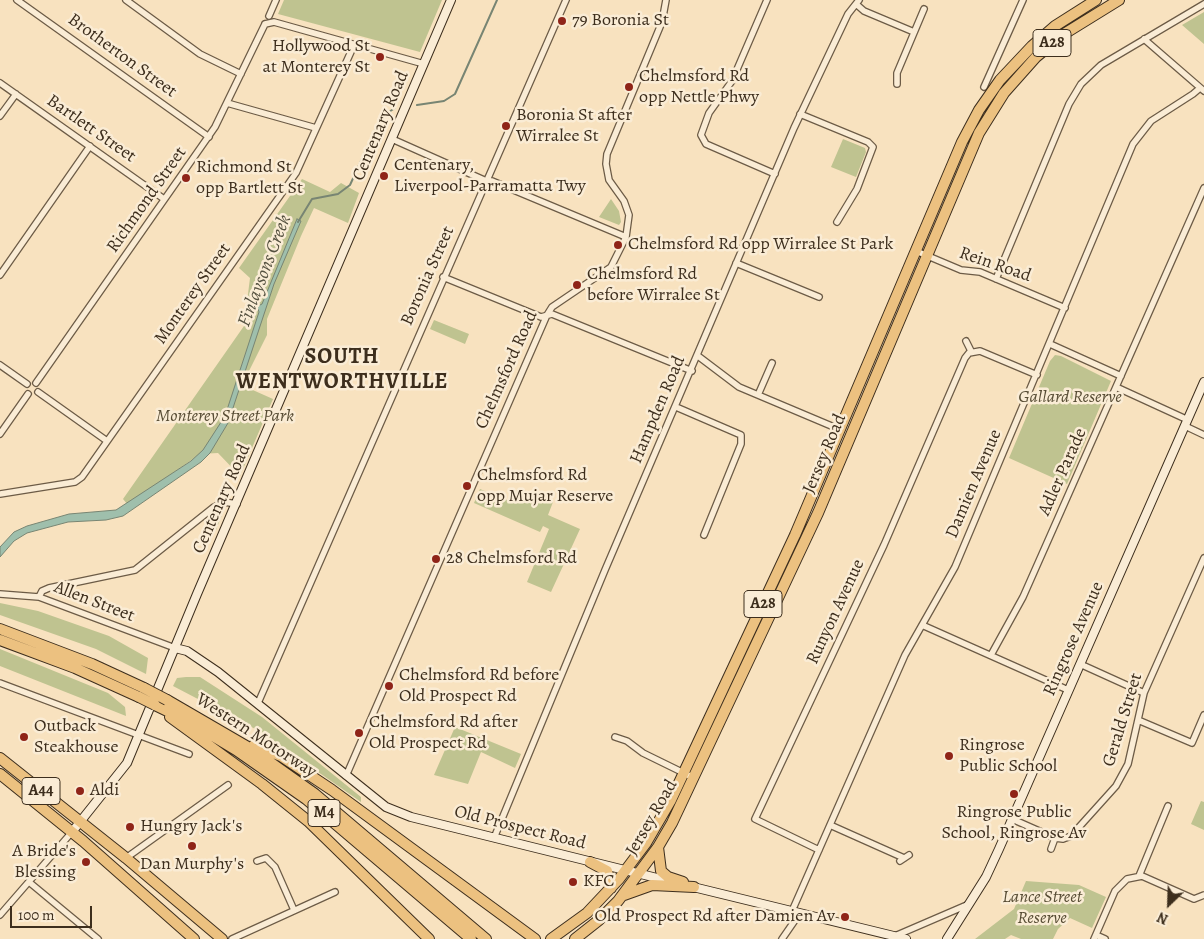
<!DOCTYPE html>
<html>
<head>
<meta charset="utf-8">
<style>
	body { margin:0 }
	#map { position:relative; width:1204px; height:939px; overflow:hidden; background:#f8e2bf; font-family:Alegreya,serif }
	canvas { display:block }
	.north { position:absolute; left:1144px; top:879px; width:50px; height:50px; -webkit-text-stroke:4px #faecd5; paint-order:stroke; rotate:204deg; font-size:14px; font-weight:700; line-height:20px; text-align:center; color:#3d2e1d }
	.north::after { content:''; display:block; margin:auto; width:18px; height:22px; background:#3d2e1d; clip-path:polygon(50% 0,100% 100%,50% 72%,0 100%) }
	.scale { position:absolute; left:10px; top:906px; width:82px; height:22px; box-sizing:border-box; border:2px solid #3d2e1d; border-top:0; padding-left:6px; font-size:15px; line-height:18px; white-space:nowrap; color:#3d2e1d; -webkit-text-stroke:4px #faecd5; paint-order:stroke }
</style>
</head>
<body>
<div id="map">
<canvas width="1204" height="939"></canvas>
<div class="north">N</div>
<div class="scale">100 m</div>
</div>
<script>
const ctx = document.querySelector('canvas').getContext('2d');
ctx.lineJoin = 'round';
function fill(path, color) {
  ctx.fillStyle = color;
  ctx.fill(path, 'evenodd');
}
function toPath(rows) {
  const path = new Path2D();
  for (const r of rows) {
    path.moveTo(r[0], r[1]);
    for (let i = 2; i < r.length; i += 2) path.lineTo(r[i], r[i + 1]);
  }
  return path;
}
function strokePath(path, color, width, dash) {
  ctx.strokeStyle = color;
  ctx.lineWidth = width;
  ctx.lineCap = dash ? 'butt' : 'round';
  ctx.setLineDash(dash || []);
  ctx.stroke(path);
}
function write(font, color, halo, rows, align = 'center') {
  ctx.font = font + ' Alegreya,serif';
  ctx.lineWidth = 5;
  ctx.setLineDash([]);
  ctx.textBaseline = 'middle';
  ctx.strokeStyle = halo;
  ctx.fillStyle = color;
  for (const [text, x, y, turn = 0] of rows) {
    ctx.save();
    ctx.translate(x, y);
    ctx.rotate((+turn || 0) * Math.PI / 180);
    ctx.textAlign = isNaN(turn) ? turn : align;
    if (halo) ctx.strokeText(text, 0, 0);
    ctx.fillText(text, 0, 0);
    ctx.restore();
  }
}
const green = toPath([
	[284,0,442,0,420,52,278,14],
	[1204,12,1204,44,1182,25],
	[843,139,865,148,866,152,856,177,831,167],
	[302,179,330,192,341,183,359,193,348,223,314,208,301,236,267,319,267,335,248,373,246,387,273,399,240,476,218,453,200,454,128,505,123,499,244,326,250,278,239,268],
	[611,199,619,211,621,222,619,225,599,217],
	[434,320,469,334,465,344,430,329],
	[1055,355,1061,356,1111,381,1067,484,1009,458,1050,361],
	[518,488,553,502,548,515,580,529,551,592,527,582,549,529,543,526,540,532,474,503,480,489,512,502],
	[224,510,216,530,205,525],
	[0,603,38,611,109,636,148,658,146,674,96,649,0,615],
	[0,649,108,693,125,707,126,716,0,666],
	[186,677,200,677,262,717,361,797,361,802,261,732,173,686,177,678],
	[455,727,521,754,515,768,481,752,468,784,434,775],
	[1201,801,1204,802,1204,830,1191,824],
	[1026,881,1079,885,1106,897,1092,928,1070,918,1058,929,1053,939,1021,939,1011,935,1005,939,975,939,1014,909]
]);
const water = toPath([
	[297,219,301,221,274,284,228,423,210,453,201,462,123,516,106,520,68,522,27,533,14,541,0,557,0,547,14,532,27,526,69,514,116,510,191,461,203,450,225,416,259,312,258,309,250,306,251,303,258,306,262,304,297,219]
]);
const stream = toPath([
	[417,105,444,101,455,94,497,0],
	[298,222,312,199,338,194,350,185,381,117,395,108]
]);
const street = toPath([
	[17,0,209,137],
	[126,0,200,54,241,74],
	[767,0,732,81,709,113,701,135,706,144,775,174],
	[856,4,864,11,914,32],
	[269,16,276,0],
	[265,24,274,22,424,64],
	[1144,39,1204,91],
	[0,83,164,199],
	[897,84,897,73,924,9],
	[984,87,1023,0],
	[227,103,316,128],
	[800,114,868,142,873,147,857,189,837,222],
	[0,116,16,94],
	[392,139,484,180,492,181,626,237],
	[916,251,961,270,980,272,1065,308],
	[736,263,819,297],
	[0,275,90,146],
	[443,277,541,317,552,314,692,371],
	[996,279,1069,104,1081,84,1101,65,1204,4],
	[966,341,971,351],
	[1050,344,1121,376],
	[698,356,739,387,841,430],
	[0,365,27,384],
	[36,383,215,127,265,24],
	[1116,387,1188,420],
	[38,392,107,441],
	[758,395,772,363],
	[676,407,741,435,741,444,704,535],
	[1185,426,1204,435],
	[0,434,28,394],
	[0,494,75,482,82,477,296,173,354,45],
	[0,594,39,597,175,648],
	[39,597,42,591,49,588,135,570,214,507,224,502,237,504],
	[922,625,1068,690],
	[991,655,1023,597,1204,188],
	[1080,664,1144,693],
	[0,683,189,754],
	[258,703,566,0],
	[1138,720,1192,743,1204,715],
	[615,737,627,741,643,753,694,778],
	[346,776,547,315,552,307,611,267,626,237,629,215,624,201,609,180,606,164,607,154,662,22,666,0],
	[1012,819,1055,838,1063,839,1071,836,1116,786,1128,764,1144,693,1204,558],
	[830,825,904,858],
	[494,838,605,570,794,128,848,14,859,0],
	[1051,849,1055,838],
	[819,850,755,819,884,545,965,358,969,353,980,351,1037,375],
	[126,858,228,785],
	[257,861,266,858,275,867,294,910],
	[900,861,909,855],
	[1139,876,1168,806],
	[29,882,98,939],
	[792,911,905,655,955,567,1133,144,1151,121,1193,94,1200,88],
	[0,915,72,832],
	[1096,935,1105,939],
	[895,936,967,905],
	[232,939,335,892],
	[782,939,800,913],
	[1094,939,1115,891,1127,879,1142,876,1194,899,1204,895]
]);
const secondary = toPath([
	[175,648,187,651,218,672,386,807,411,817,673,882],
	[72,832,127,763,197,594,451,0],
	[689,886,906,939],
	[947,939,986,877,999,849,1204,382]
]);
const highway = toPath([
	[0,629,92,664,144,688],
	[0,640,75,668,139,697],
	[167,700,253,750,315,794,486,939],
	[155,705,188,721,236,750,306,799,471,939],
	[170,717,262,784,308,821,429,939],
	[254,745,281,756,332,790,535,939],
	[0,758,126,858,222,939],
	[0,774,83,841,194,939],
	[658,847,661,871,668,877,683,882],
	[590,862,607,871,611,888],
	[624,895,652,885,694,887],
	[551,939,587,913,619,879,646,843,671,800,795,535,962,142,979,110,1000,80,1032,46,1055,26,1096,0],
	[575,939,599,920,618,901,658,847,672,823,818,513,979,133,1004,93,1036,57,1064,34,1119,0]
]);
const highwayBridge = toPath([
	[144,688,167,700],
	[139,697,155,705]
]);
const markers = [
	[562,21,5,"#8f2418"],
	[380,57,5,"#8f2418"],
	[629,87,5,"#8f2418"],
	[506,126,5,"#8f2418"],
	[384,176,5,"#8f2418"],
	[186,178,5,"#8f2418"],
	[618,245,5,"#8f2418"],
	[577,285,5,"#8f2418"],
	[467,486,5,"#8f2418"],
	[436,559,5,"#8f2418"],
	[389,686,5,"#8f2418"],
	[359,733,5,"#8f2418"],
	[24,737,5,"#8f2418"],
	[949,756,5,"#8f2418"],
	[80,791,5,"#8f2418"],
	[1014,794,5,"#8f2418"],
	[130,827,5,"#8f2418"],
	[192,846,5,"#8f2418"],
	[86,862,5,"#8f2418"],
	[573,882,5,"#8f2418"],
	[845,917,5,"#8f2418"]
];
const shields = [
	[1052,43,38],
	[763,604,38],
	[41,791,38],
	[324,813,32]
];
const shieldNames = [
	["A28",1052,43],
	["A28",763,604],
	["A44",41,791],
	["M4",324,813]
];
const poiNames = [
	["79 Boronia St",572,21],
	["Hollywood St",370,47,"right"],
	["at Monterey St",370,68,"right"],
	["Chelmsford Rd",639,77],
	["opp Nettle Phwy",639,98],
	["Boronia St after",516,116],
	["Wirralee St",516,137],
	["Centenary,",394,166],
	["Liverpool-Parramatta Twy",394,187],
	["Richmond St",196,168],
	["opp Bartlett St",196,189],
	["Chelmsford Rd opp Wirralee St Park",628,245],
	["Chelmsford Rd",587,275],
	["before Wirralee St",587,296],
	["Chelmsford Rd",477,476],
	["opp Mujar Reserve",477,497],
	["28 Chelmsford Rd",446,559],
	["Chelmsford Rd before",399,676],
	["Old Prospect Rd",399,697],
	["Chelmsford Rd after",369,723],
	["Old Prospect Rd",369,744],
	["Outback",34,727],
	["Steakhouse",34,748],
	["Ringrose",959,746],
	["Public School",959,767],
	["Aldi",90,791],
	["Ringrose Public",1014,813,"center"],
	["School, Ringrose Av",1014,834,"center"],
	["Hungry Jack's",140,827],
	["A Bride's",76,852,"right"],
	["Blessing",76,873,"right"],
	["Dan Murphy's",192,865,"center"],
	["KFC",583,882],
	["Old Prospect Rd after Damien Av",835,917,"right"]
];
const streetNames = [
	["Brotherton Street",122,56,36],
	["Centenary Road",381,126,-67],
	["Bartlett Street",91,129,35],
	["Richmond Street",147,200,-55],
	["Rein Road",995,265,19],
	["Boronia Street",428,276,-66],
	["Monterey Street",193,294,-55],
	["Chelmsford Road",507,370,-66],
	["Hampden Road",658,410,-67],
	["Jersey Road",825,454,-67],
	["Adler Parade",1063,472,-66],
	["Damien Avenue",974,484,-67],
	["Centenary Road",222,499,-66],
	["Allen Street",94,602,21],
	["Runyon Avenue",836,612,-65],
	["Ringrose Avenue",1074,639,-66],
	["Gerald Street",1123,720,-73],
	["Western Motorway",256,736,33],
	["Jersey Road",652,818,-60],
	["Old Prospect Road",520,828,14]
];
const parkNames = [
	["Gallard Reserve",1070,398],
	["Monterey Street Park",225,417],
	["Lance Street",1042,898],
	["Reserve",1042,919]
];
const waterNames = [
	["Finlaysons Creek",265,271,-69]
];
const districtNames = [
	["SOUTH",342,358],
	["WENTWORTHVILLE",342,383]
];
fill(green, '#bfc390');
fill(water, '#9fbfac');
strokePath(water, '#788573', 1);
strokePath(stream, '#788573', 2);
strokePath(street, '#6c5b46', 8);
strokePath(secondary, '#3d2e1d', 10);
strokePath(highway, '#3d2e1d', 12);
strokePath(street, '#faecd5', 5.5);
strokePath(secondary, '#faecd5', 8);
strokePath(highway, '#ecc180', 10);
strokePath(highwayBridge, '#3d2e1d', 12, []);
strokePath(highwayBridge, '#ecc180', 10);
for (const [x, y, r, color] of markers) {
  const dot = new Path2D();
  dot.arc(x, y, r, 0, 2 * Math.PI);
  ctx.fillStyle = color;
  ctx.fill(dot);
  strokePath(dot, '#faecd5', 2);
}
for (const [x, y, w] of shields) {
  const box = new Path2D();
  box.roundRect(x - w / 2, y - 13.5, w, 27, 4);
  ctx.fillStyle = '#faecd5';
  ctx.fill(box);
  strokePath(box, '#3d2e1d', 1);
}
write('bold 16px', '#3d2e1d', null, shieldNames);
write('18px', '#3d2e1d', '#faecd5', poiNames, 'left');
write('18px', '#3d2e1d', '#faecd5', streetNames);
write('italic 18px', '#574c34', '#faecd5', parkNames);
write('italic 19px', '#565241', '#faecd5', waterNames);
ctx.letterSpacing = '1px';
write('bold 22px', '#3d2e1d', '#faecd5', districtNames);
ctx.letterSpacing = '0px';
</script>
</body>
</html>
